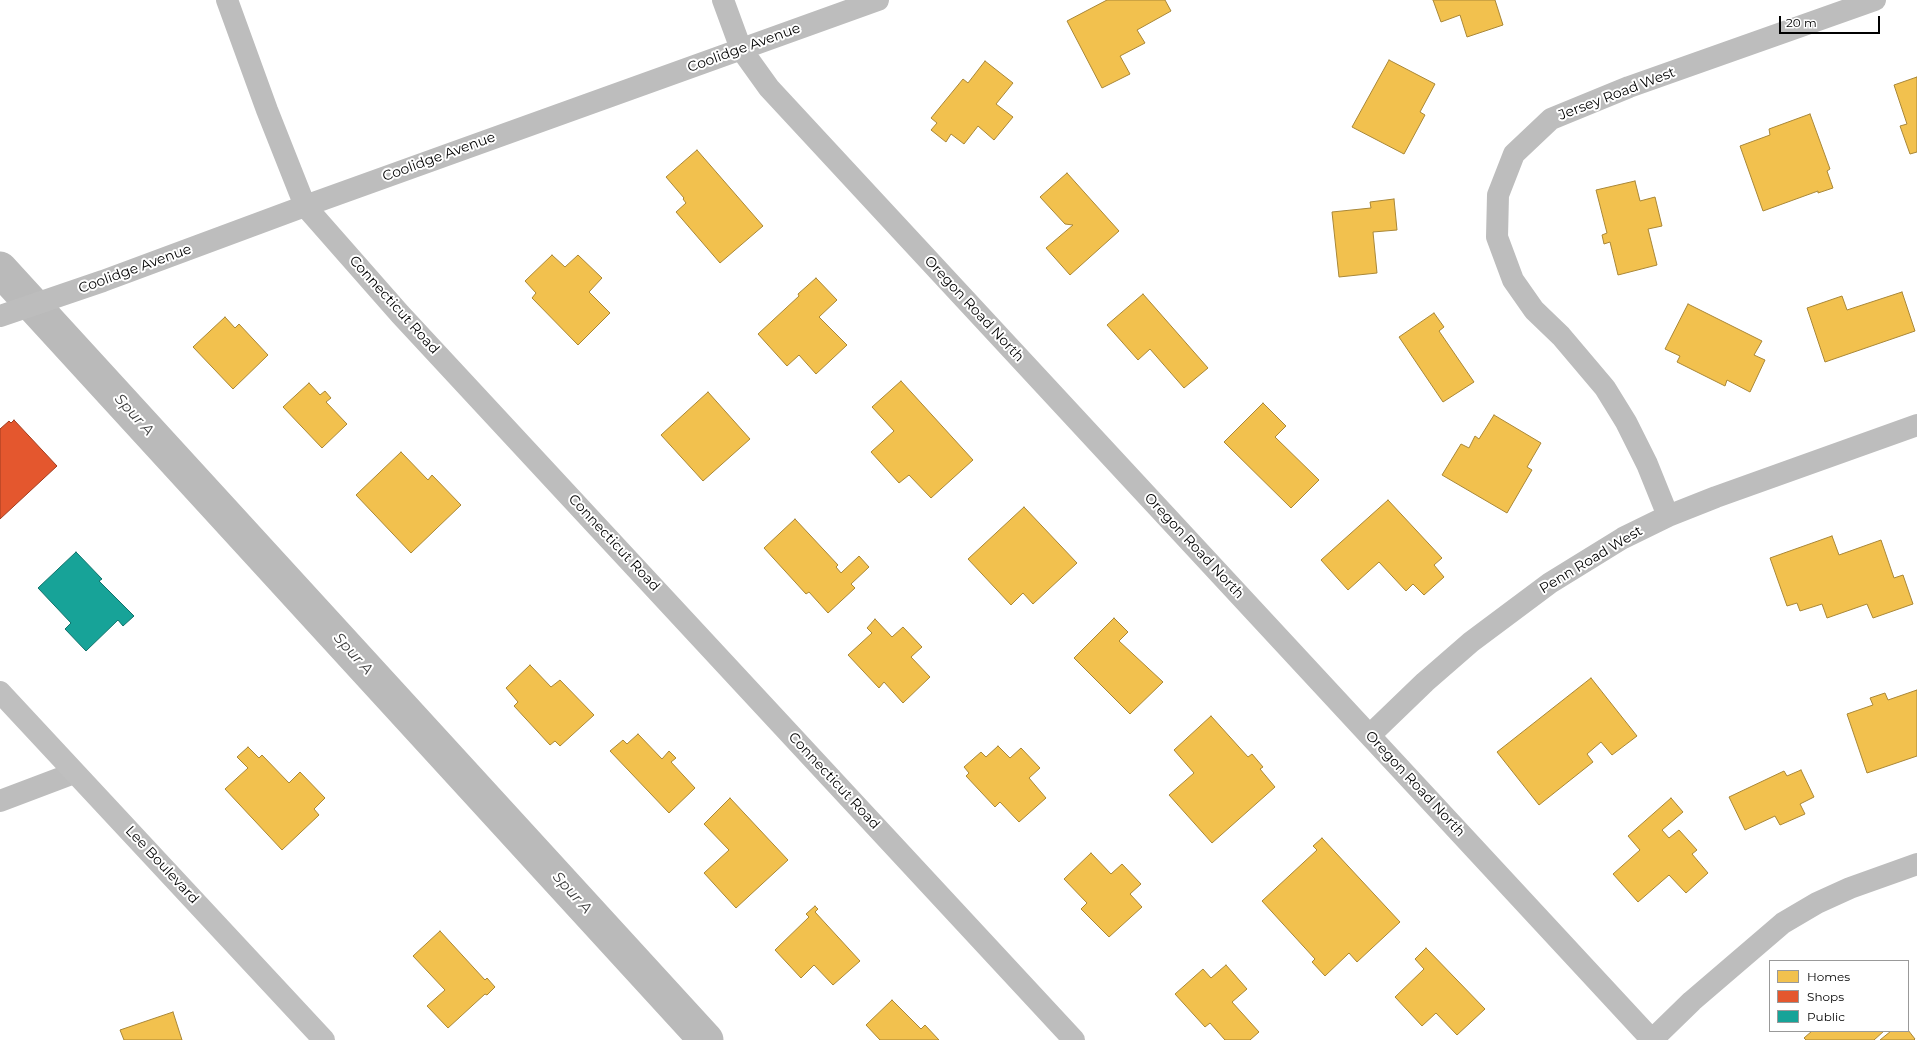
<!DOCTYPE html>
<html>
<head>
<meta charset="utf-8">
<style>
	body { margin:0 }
	#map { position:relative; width:1917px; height:1040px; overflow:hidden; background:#fff; font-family:Montserrat,sans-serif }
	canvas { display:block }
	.legend { position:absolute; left:1769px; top:960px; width:140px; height:72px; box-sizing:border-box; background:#fff; border:1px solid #999; margin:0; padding:5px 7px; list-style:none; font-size:12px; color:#000 }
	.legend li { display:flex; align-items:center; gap:8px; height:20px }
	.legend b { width:20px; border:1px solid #999 }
	.scale { position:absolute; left:1779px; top:16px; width:101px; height:18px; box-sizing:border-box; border:2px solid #000; border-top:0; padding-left:5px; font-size:12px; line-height:14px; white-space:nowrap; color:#000; -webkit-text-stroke:3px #fff; paint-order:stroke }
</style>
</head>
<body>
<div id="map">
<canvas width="1917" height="1040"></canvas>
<ul class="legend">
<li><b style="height:11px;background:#f2c14e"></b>Homes</li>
<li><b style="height:11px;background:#e4572e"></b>Shops</li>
<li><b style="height:11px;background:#17a398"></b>Public</li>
</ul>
<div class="scale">20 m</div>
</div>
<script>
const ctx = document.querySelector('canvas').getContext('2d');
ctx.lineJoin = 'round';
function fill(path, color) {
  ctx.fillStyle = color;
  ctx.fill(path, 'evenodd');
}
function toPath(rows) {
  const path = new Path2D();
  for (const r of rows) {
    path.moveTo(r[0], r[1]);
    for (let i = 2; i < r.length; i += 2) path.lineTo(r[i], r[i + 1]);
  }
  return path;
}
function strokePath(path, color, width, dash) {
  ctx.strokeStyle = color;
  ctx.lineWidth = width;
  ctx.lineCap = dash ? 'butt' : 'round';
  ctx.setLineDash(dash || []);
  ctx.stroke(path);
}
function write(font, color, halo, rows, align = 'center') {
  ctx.font = font + ' Montserrat,sans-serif';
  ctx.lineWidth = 4;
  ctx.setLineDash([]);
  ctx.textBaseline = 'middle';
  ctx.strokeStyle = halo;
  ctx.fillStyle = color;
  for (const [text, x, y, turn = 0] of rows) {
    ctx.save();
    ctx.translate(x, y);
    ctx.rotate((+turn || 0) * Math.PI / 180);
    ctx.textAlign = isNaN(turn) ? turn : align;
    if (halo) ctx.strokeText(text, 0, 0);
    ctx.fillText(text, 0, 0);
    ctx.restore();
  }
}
const homes = toPath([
	[1107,0,1165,0,1171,11,1137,30,1145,43,1120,56,1130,74,1102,88,1067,21,1107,0],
	[1433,0,1495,0,1503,25,1467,37,1460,15,1441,22,1433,0],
	[1389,60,1435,84,1420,112,1425,115,1404,154,1352,127,1389,60],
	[985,61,1013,83,996,104,1013,117,994,140,978,126,964,144,951,134,946,142,931,130,937,123,931,118,963,79,968,83,985,61],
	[1917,77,1917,152,1910,154,1900,126,1907,124,1894,85,1917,77],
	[1810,114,1830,169,1827,171,1833,188,1818,193,1818,191,1763,211,1740,146,1770,135,1769,129,1810,114],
	[697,150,763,226,720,263,676,212,686,203,683,199,684,198,666,177,697,150],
	[1067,173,1119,231,1070,275,1046,248,1073,225,1065,224,1040,197,1067,173],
	[1635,181,1640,201,1655,197,1662,226,1648,229,1657,265,1618,275,1610,242,1604,244,1602,235,1607,233,1596,190,1635,181],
	[1394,199,1397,230,1373,232,1377,273,1339,277,1332,212,1371,208,1370,202,1394,199],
	[552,255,565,267,578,255,602,278,589,292,610,313,578,345,532,298,536,293,525,281,552,255],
	[816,278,837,300,819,317,847,345,816,374,799,355,787,366,758,334,799,296,798,294,816,278],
	[1902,292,1915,331,1825,362,1807,308,1842,296,1847,310,1902,292],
	[1143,294,1208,368,1184,388,1150,349,1138,360,1107,325,1143,294],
	[1688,304,1762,341,1754,355,1765,360,1750,392,1727,380,1725,386,1677,362,1680,356,1665,349,1688,304],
	[1434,313,1444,327,1439,331,1474,382,1443,402,1399,337,1434,313],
	[225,317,235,328,239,324,268,355,233,389,193,347,225,317],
	[901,381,973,460,931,498,909,475,899,483,871,452,894,431,872,407,901,381],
	[309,383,320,395,325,391,331,398,326,402,347,424,322,448,283,407,309,383],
	[708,392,750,439,703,481,661,435,708,392],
	[1263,403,1286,426,1275,437,1319,480,1291,508,1224,442,1263,403],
	[1494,415,1541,443,1527,467,1532,470,1507,513,1442,475,1461,444,1469,448,1475,436,1479,439,1494,415],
	[401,452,428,480,432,475,461,505,411,553,356,495,401,452],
	[1388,500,1442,558,1434,565,1444,577,1424,595,1413,584,1406,591,1379,562,1348,590,1321,560,1388,500],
	[1024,507,1077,563,1033,604,1023,593,1011,605,968,559,1024,507],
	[795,519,838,565,836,567,841,573,859,556,869,567,851,584,855,588,828,613,809,592,806,594,764,548,795,519],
	[1832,536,1839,555,1881,540,1894,578,1903,575,1913,604,1873,618,1867,604,1827,618,1822,604,1800,611,1797,603,1787,606,1770,558,1832,536],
	[1114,618,1128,632,1119,641,1163,682,1130,714,1074,658,1114,618],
	[875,619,892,637,903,627,922,647,911,657,930,677,903,703,884,682,879,688,848,655,872,633,867,628,875,619],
	[530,665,551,687,560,680,594,715,560,746,555,741,550,745,514,706,518,702,506,688,530,665],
	[1591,678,1637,736,1612,755,1601,742,1587,754,1593,762,1539,805,1497,752,1591,678],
	[1917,690,1917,756,1867,773,1847,714,1873,705,1870,698,1885,693,1888,700,1917,690],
	[1211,716,1248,757,1252,754,1263,767,1260,769,1275,787,1212,843,1169,795,1194,773,1174,750,1211,716],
	[638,734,662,759,669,751,676,758,671,762,695,788,669,813,610,751,623,740,627,744,638,734],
	[998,746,1010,758,1021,748,1040,768,1029,778,1046,798,1019,822,1000,802,995,807,966,776,969,773,964,767,981,752,986,757,998,746],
	[248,747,259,758,262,755,289,783,300,772,325,798,314,809,319,815,282,850,225,789,248,768,237,757,248,747],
	[1801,770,1814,797,1800,804,1805,814,1780,825,1775,816,1745,830,1729,797,1784,771,1787,776,1801,770],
	[730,798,788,860,736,908,704,873,729,850,704,824,730,798],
	[1671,798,1683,812,1662,830,1669,838,1679,830,1697,850,1692,854,1708,873,1686,893,1669,875,1638,902,1613,874,1640,850,1628,836,1671,798],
	[1322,838,1400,922,1357,962,1349,953,1325,976,1312,962,1315,959,1262,901,1317,850,1313,846,1322,838],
	[1091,853,1111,874,1122,864,1141,884,1130,894,1142,907,1109,937,1081,909,1087,903,1064,879,1091,853],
	[815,906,818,909,815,912,860,961,833,985,814,965,801,978,775,950,809,917,806,914,815,906],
	[440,931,485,980,487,978,495,987,487,995,485,994,448,1028,427,1006,445,990,413,956,440,931],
	[1426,948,1485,1009,1457,1035,1436,1013,1422,1026,1395,997,1424,969,1415,959,1426,948],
	[1226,965,1247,989,1232,1002,1259,1032,1250,1040,1225,1040,1210,1023,1205,1027,1175,994,1203,969,1211,978,1226,965],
	[892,1000,921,1029,925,1025,939,1040,880,1040,866,1025,892,1000],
	[173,1012,182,1040,124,1040,120,1030,173,1012],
	[1908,1030,1915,1039,1914,1040,1880,1040,1891,1031,1908,1030],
	[1812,1031,1884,1031,1874,1040,1806,1040,1804,1038,1812,1031]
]);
const shops = toPath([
	[14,420,57,466,0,519,0,429,9,421,11,423,14,420]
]);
const public = toPath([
	[76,552,102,579,99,581,134,616,123,626,118,620,86,651,65,629,71,623,38,588,76,552]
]);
const canal = toPath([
	[0,269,706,1040]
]);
const street = toPath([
	[227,0,267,110,305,206,400,314,1074,1040],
	[723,0,741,49,769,88,1652,1040],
	[0,316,103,281,305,206,878,0],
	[1668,516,1647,464,1626,422,1605,388,1561,336,1534,310,1513,280,1497,237,1498,195,1514,154,1551,119,1629,87,1875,0],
	[1370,735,1425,682,1471,642,1550,583,1623,538,1668,516,1716,497,1917,425],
	[0,801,74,773],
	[1652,1040,1692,1001,1783,923,1817,903,1850,888,1917,864]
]);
const secondary = toPath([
	[0,692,324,1040]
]);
const streetNames = [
	["Coolidge Avenue",744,48,-20],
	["Jersey Road West",1617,94,-21],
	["Coolidge Avenue",439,157,-20],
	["Coolidge Avenue",135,269,-20],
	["Connecticut Road",394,305,48],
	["Oregon Road North",974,309,47],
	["Connecticut Road",614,543,47],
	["Oregon Road North",1194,546,47],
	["Penn Road West",1591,560,-31],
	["Connecticut Road",834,781,47],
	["Oregon Road North",1415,784,47],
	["Lee Boulevard",162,865,47]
];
const waterNames = [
	["Spur A",134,415,48],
	["Spur A",353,654,48],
	["Spur A",572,893,48]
];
fill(homes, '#f2c14e');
strokePath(homes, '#a98737', 1);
fill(shops, '#e4572e');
strokePath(shops, '#a03d20', 1);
fill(public, '#17a398');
strokePath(public, '#10726a', 1);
strokePath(canal, '#bababa', 35);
strokePath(street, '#bdbdbd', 22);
strokePath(secondary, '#bfbfbf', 22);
write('14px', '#000', '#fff', streetNames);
write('italic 15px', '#3d3d3d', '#fff', waterNames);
</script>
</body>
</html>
